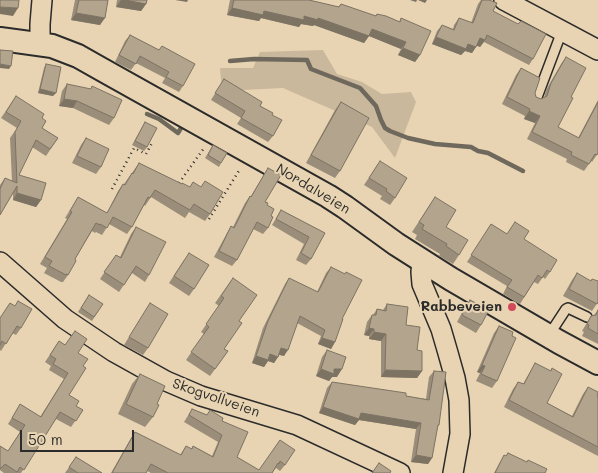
<!DOCTYPE html>
<html>
<head>
<meta charset="utf-8">
<style>
	body { margin:0 }
	#map { position:relative; width:598px; height:473px; overflow:hidden; background:#e8d4b2; font-family:Mali,sans-serif }
	canvas { display:block }
	.scale { position:absolute; left:20px; top:430px; width:114px; height:22px; box-sizing:border-box; border:2px solid #2b2b2b; border-top:0; padding-left:6px; font-size:15px; line-height:18px; white-space:nowrap; color:#2b2b2b; -webkit-text-stroke:4px #e8d4b2; paint-order:stroke }
</style>
</head>
<body>
<div id="map">
<canvas width="598" height="473"></canvas>
<div class="scale">50 m</div>
</div>
<script>
const ctx = document.querySelector('canvas').getContext('2d');
ctx.lineJoin = 'round';
function fill(path, color) {
  ctx.fillStyle = color;
  ctx.fill(path, 'evenodd');
}
function toPath(rows) {
  const path = new Path2D();
  for (const r of rows) {
    path.moveTo(r[0], r[1]);
    for (let i = 2; i < r.length; i += 2) path.lineTo(r[i], r[i + 1]);
  }
  return path;
}
function strokePath(path, color, width, dash) {
  ctx.strokeStyle = color;
  ctx.lineWidth = width;
  ctx.lineCap = dash ? 'butt' : 'round';
  ctx.setLineDash(dash || []);
  ctx.stroke(path);
}
function write(font, color, halo, rows, align = 'center') {
  ctx.font = font + ' Mali,sans-serif';
  ctx.lineWidth = 4;
  ctx.setLineDash([]);
  ctx.textBaseline = 'middle';
  ctx.strokeStyle = halo;
  ctx.fillStyle = color;
  for (const [text, x, y, turn = 0] of rows) {
    ctx.save();
    ctx.translate(x, y);
    ctx.rotate((+turn || 0) * Math.PI / 180);
    ctx.textAlign = isNaN(turn) ? turn : align;
    if (halo) ctx.strokeText(text, 0, 0);
    ctx.fillText(text, 0, 0);
    ctx.restore();
  }
}
const green = toPath([
	[323,50,337,74,362,82,382,94,411,92,416,102,395,158,372,127,283,88,222,91,220,68,253,68,260,52]
]);
const stream = toPath([
	[230,61,254,59,307,60,311,69,360,88,376,106,381,120,385,128,390,131,408,138,435,144,471,147,478,151,488,153,523,171],
	[147,114,159,119,178,133,181,128]
]);
const path = toPath([
	[179,183,204,148],
	[112,189,134,148,146,154,152,143],
	[209,219,240,169]
]);
const service = toPath([
	[536,100,562,31],
	[549,335,566,309,568,308,587,317]
]);
const minor = toPath([
	[504,0,598,50],
	[40,44,40,24,42,0],
	[422,261,421,272,422,284,441,329,448,353,455,378,459,400,460,434,453,473],
	[0,262,65,319,114,352,166,381,201,396,297,425,400,473]
]);
const tertiary = toPath([
	[0,39,52,46,78,56,101,69,328,196,345,207,396,244,451,279,559,342,598,363]
]);
const wall = toPath([
	[75,0,108,0,100,25,71,20],
	[117,0,147,0,146,4,141,11,116,7],
	[230,0,309,0,338,7,341,4,375,16,377,14,399,22,401,18,420,55,415,62,398,55,401,49,369,36,364,43,314,25,313,26,301,24,299,27,261,18,259,21,227,15],
	[481,0,489,0,493,11,533,59,529,65,484,42,480,47,477,45,472,53,465,51,461,55,432,44,437,31,442,25,453,29,454,25,459,18,471,23,478,4],
	[130,35,159,50,162,46,183,86,179,92,162,83,165,78,136,63,131,70,115,62,125,41],
	[566,57,571,97,558,127,578,138,598,100,598,153,592,162,591,161,584,171,566,162,567,159,527,139,535,123,524,119,525,116,502,104,516,75,521,68,536,97,541,99,544,98,546,90,561,64],
	[46,64,53,96,38,93,44,68],
	[224,79,272,115,273,136,268,142,237,124,241,118,211,100],
	[67,84,114,118,109,125,73,108,59,106,62,91],
	[16,96,42,118,42,128,58,138,46,156,32,147,19,175,41,200,36,207,13,200,13,193,0,215,0,185,5,178,12,181,10,138,17,128,1,118],
	[341,102,340,171,335,178,306,163,335,110],
	[145,122,147,147,144,151,132,145],
	[86,138,101,167,96,174,72,163,81,145],
	[213,145,221,163,219,167,205,158],
	[380,161,395,198,390,205,380,199,382,196,364,185],
	[139,163,182,184,190,187,193,182,210,214,205,221,189,212,185,218,151,197,145,206,144,205,132,227,127,234,109,224,102,235,96,232,95,233,92,231,75,259,68,275,63,282,61,282,44,273,47,268,40,264,67,219,65,218,78,197,107,213,118,191,123,184,124,184],
	[268,168,265,202,267,205,271,216,268,228,263,234,253,229,237,260,232,266,214,257,227,233,231,226,233,227,245,203,250,196,251,196],
	[435,197,446,227,459,255,453,264,439,256,440,254,415,239,417,235,412,232],
	[281,210,325,233,311,259,306,265,296,260,304,244,272,225],
	[515,222,524,239,550,272,545,279,543,277,538,284,534,282,520,304,503,294,507,286,467,262,491,224,507,234],
	[136,227,149,275,145,282,132,273,119,292,100,279,116,255,120,257,131,234],
	[184,260,194,289,189,296,169,283],
	[331,267,342,319,335,342,331,349,318,344,321,336,297,323,284,356,279,355,274,363,268,361,264,367,252,363,263,328,285,284,289,278,317,292,326,273],
	[577,273,598,302,592,311,563,296,572,280],
	[233,278,239,321,224,349,228,351,210,376,186,360,204,334,201,332,219,306,215,303],
	[89,295,103,304,92,321,78,312],
	[470,300,481,325,476,333,457,322,465,307],
	[10,303,21,328,16,335,12,333,1,351,0,350,0,318],
	[150,303,148,348,143,355,124,345],
	[387,304,406,325,417,350,422,371,417,378,381,377,381,341,369,339,369,336,364,335,367,322,372,315,373,315,377,309,383,310],
	[598,310,598,344,582,336,584,332,582,331,591,316,594,315],
	[499,326,497,381,492,388,476,381,480,373,477,372,494,333],
	[59,341,78,353,83,366,69,395,76,406,83,410,71,427,56,419,21,473,4,473,0,470,0,446,8,451,20,432,8,424,16,411,20,404,40,417,64,379,49,370,51,366,45,362],
	[327,350,337,377,332,377,329,381,316,376,322,357],
	[535,363,550,371,552,368,547,403,572,416,583,394,588,387,598,397,598,456,504,407,513,389,518,382,523,384],
	[434,371,439,425,437,428,432,458,428,464,411,462,416,429,359,420,355,425,319,413,327,388,332,382,406,396,426,399,429,377],
	[140,374,157,404,153,417,145,427,118,414,132,384],
	[192,409,222,421,237,457,259,470,280,440,285,465,280,471,276,468,272,473,151,473,147,471,146,473,111,473,131,438,135,432,180,455,186,446,191,449,193,446,212,456,218,442,184,422],
	[508,453,545,473,494,473,500,462,504,455,506,456],
	[76,457,102,473,65,473]
]);
const shadedWall = toPath([
	[121,0,125,0,146,4,141,11,116,7],
	[175,0,188,0,187,2],
	[410,0,417,0,416,2],
	[418,0,427,0,425,3],
	[0,7,18,8,13,16,0,14],
	[232,8,264,11,304,16,372,29,406,42,401,49,369,36,364,43,314,25,313,26,301,24,299,27,261,18,259,21,227,15],
	[76,13,105,18,100,25,71,20],
	[436,37,468,44,476,47,472,53,465,51,461,55,432,44],
	[480,38,485,40,480,47,475,45],
	[403,48,420,55,415,62,398,55],
	[0,64,11,66,9,69,0,68],
	[40,89,56,93,53,96,38,93],
	[64,99,77,101,73,108,59,106],
	[529,111,540,116,535,123,524,119],
	[17,193,41,200,36,207,13,200],
	[369,328,374,329,369,336,364,335],
	[374,332,386,334,381,341,369,339],
	[322,338,335,342,331,349,318,344],
	[281,348,288,350,284,356,277,354],
	[270,354,278,357,274,363,268,361,264,367,252,363,256,356],
	[482,365,485,366,480,373,477,372],
	[321,369,342,369,337,377,332,377,329,381,316,376],
	[385,370,422,371,417,378,381,377],
	[323,407,361,413,421,423,416,429,359,420,355,425,319,413],
	[416,455,432,458,428,464,411,462]
]);
const building = toPath([
	[0,0,19,0,18,8,0,7,0,0],
	[79,0,108,0,105,18,76,13,79,0],
	[125,0,147,0,146,4,125,0],
	[234,0,309,0,339,7,341,4,376,16,377,14,386,16,400,22,401,18,431,31,420,55,403,48,406,42,372,29,369,36,318,18,318,20,304,16,304,20,264,11,263,15,232,8,234,0],
	[482,0,489,0,497,3,493,11,518,24,521,21,546,34,533,59,487,35,485,40,480,38,476,47,468,44,466,49,436,37,442,25,454,30,459,18,473,23,482,0],
	[130,35,159,50,162,46,195,64,183,86,166,77,169,72,140,56,136,64,119,55,130,35],
	[0,50,13,51,11,66,0,64,0,50],
	[566,57,586,68,571,97,573,98,558,127,579,138,598,102,598,153,597,155,595,154,589,164,571,155,572,152,532,132,540,116,529,111,530,109,507,97,521,68,540,78,535,93,536,97,541,99,547,96,551,83,566,57],
	[46,64,61,67,56,93,40,89,46,64],
	[224,79,262,102,260,106,273,113,272,115,282,120,273,136,241,118,245,111,215,93,224,79],
	[67,84,91,89,92,86,122,100,114,118,77,101,64,99,67,84],
	[16,96,44,114,42,118,46,121,42,128,58,138,50,149,36,140,19,175,46,183,41,200,17,193,17,186,0,215,0,189,5,178,17,183,15,132,21,121,6,112,16,96],
	[341,102,369,118,340,171,311,155,341,102],
	[145,122,157,128,147,147,135,141,145,122],
	[86,138,109,149,101,167,77,156,86,138],
	[213,145,227,153,221,163,208,155,213,145],
	[380,161,407,178,395,198,386,191,387,189,369,178,380,161],
	[139,163,182,184,182,183,190,187,193,182,201,187,205,181,223,192,210,214,194,204,190,210,155,190,150,198,148,197,132,227,113,217,107,228,100,224,100,225,96,223,75,259,76,261,68,275,66,274,66,275,49,266,52,261,45,257,72,212,70,211,78,197,107,213,123,184,125,185,132,173,133,174,139,163],
	[268,168,281,175,265,202,268,203,267,205,274,209,271,216,273,217,268,228,257,222,237,260,219,251,231,226,234,228,250,196,251,197,268,168],
	[435,197,456,210,446,227,468,240,459,255,446,246,447,244,422,229,424,225,419,222,435,197],
	[281,210,325,233,311,259,301,253,309,237,276,219,281,210],
	[515,222,529,231,524,239,557,260,550,272,547,270,542,278,538,275,524,297,507,287,512,280,471,255,491,224,507,234,515,222],
	[136,227,166,242,149,275,136,266,124,285,104,272,116,255,121,258,136,227],
	[189,253,209,265,194,289,174,276,189,253],
	[331,267,345,274,346,272,362,280,342,319,343,319,335,342,322,338,325,330,300,316,288,350,281,348,278,357,270,354,268,360,256,356,268,321,289,278,318,292,331,267],
	[577,273,591,281,592,279,598,281,598,302,597,304,569,289,577,273],
	[233,278,257,295,239,321,242,323,224,349,228,351,215,369,191,352,209,327,206,324,224,298,221,296,233,278],
	[89,295,103,304,94,317,81,308,89,295],
	[470,300,489,310,481,325,462,315,470,300],
	[18,301,32,309,21,328,17,326,6,344,2,341,0,345,0,318,10,303,15,306,18,301],
	[150,303,168,314,148,348,129,337,150,303],
	[387,304,408,307,406,325,420,327,417,350,422,351,422,371,385,370,386,334,374,332,374,329,369,328,372,315,376,315,377,309,386,311,387,304],
	[598,310,598,334,588,328,589,325,587,324,591,316,596,315,598,310],
	[499,326,513,332,512,336,516,338,497,381,481,374,485,366,482,365,499,326],
	[75,331,87,339,78,353,88,359,83,366,86,368,69,395,79,401,76,406,83,410,76,421,60,412,24,470,20,467,17,472,5,464,1,468,0,468,0,446,8,451,25,425,12,418,20,404,41,417,68,373,53,364,56,359,50,355,59,341,65,345,75,331],
	[327,350,346,357,342,369,334,369,334,374,321,369,327,350],
	[535,363,551,371,552,368,562,374,547,403,573,417,588,387,598,392,597,396,598,397,598,447,509,400,518,382,524,384,535,363],
	[434,371,446,372,439,425,438,425,432,458,416,455,421,423,361,413,359,419,323,407,332,382,406,393,406,396,429,400,434,371],
	[140,374,165,386,157,404,159,405,153,417,126,404,140,374],
	[192,409,207,415,210,410,223,418,222,421,248,432,237,457,259,470,280,440,295,450,285,465,280,461,279,464,278,463,272,473,168,473,151,464,146,473,112,473,135,432,181,455,186,446,192,449,193,446,213,457,222,435,189,415,192,409],
	[508,453,527,462,528,460,547,469,545,473,495,473,504,455,506,456,508,453],
	[76,457,102,473,78,473,69,467,76,457],
	[379,463,391,471,390,473,372,473,379,463]
]);
const markers = [
	[512,307,5,"#d1495b"]
];
const streetNames = [
	["Nordalveien",313,189,31],
	["Skogvollveien",216,398,19]
];
const poiNames = [
	["Rabbeveien",502,307]
];
fill(green, '#c9b89c');
strokePath(stream, '#6f685c', 4.5);
strokePath(service, '#2b2b2b', 12);
strokePath(minor, '#2b2b2b', 22);
strokePath(tertiary, '#2b2b2b', 26);
strokePath(path, '#2b2b2b', 2.5, [1, 4]);
strokePath(service, '#e8d4b2', 9);
strokePath(minor, '#e8d4b2', 19);
strokePath(tertiary, '#e8d4b2', 22);
fill(wall, '#9a8d79');
fill(shadedWall, '#7d7363');
fill(building, '#b3a48d');
strokePath(building, '#7d7363', 1);
for (const [x, y, r, color] of markers) {
  const dot = new Path2D();
  dot.arc(x, y, r, 0, 2 * Math.PI);
  ctx.fillStyle = color;
  ctx.fill(dot);
  strokePath(dot, '#e8d4b2', 2);
}
write('14px', '#2b2b2b', '#e8d4b2', streetNames);
write('bold 14px', '#2b2b2b', '#e8d4b2', poiNames, 'right');
</script>
</body>
</html>
